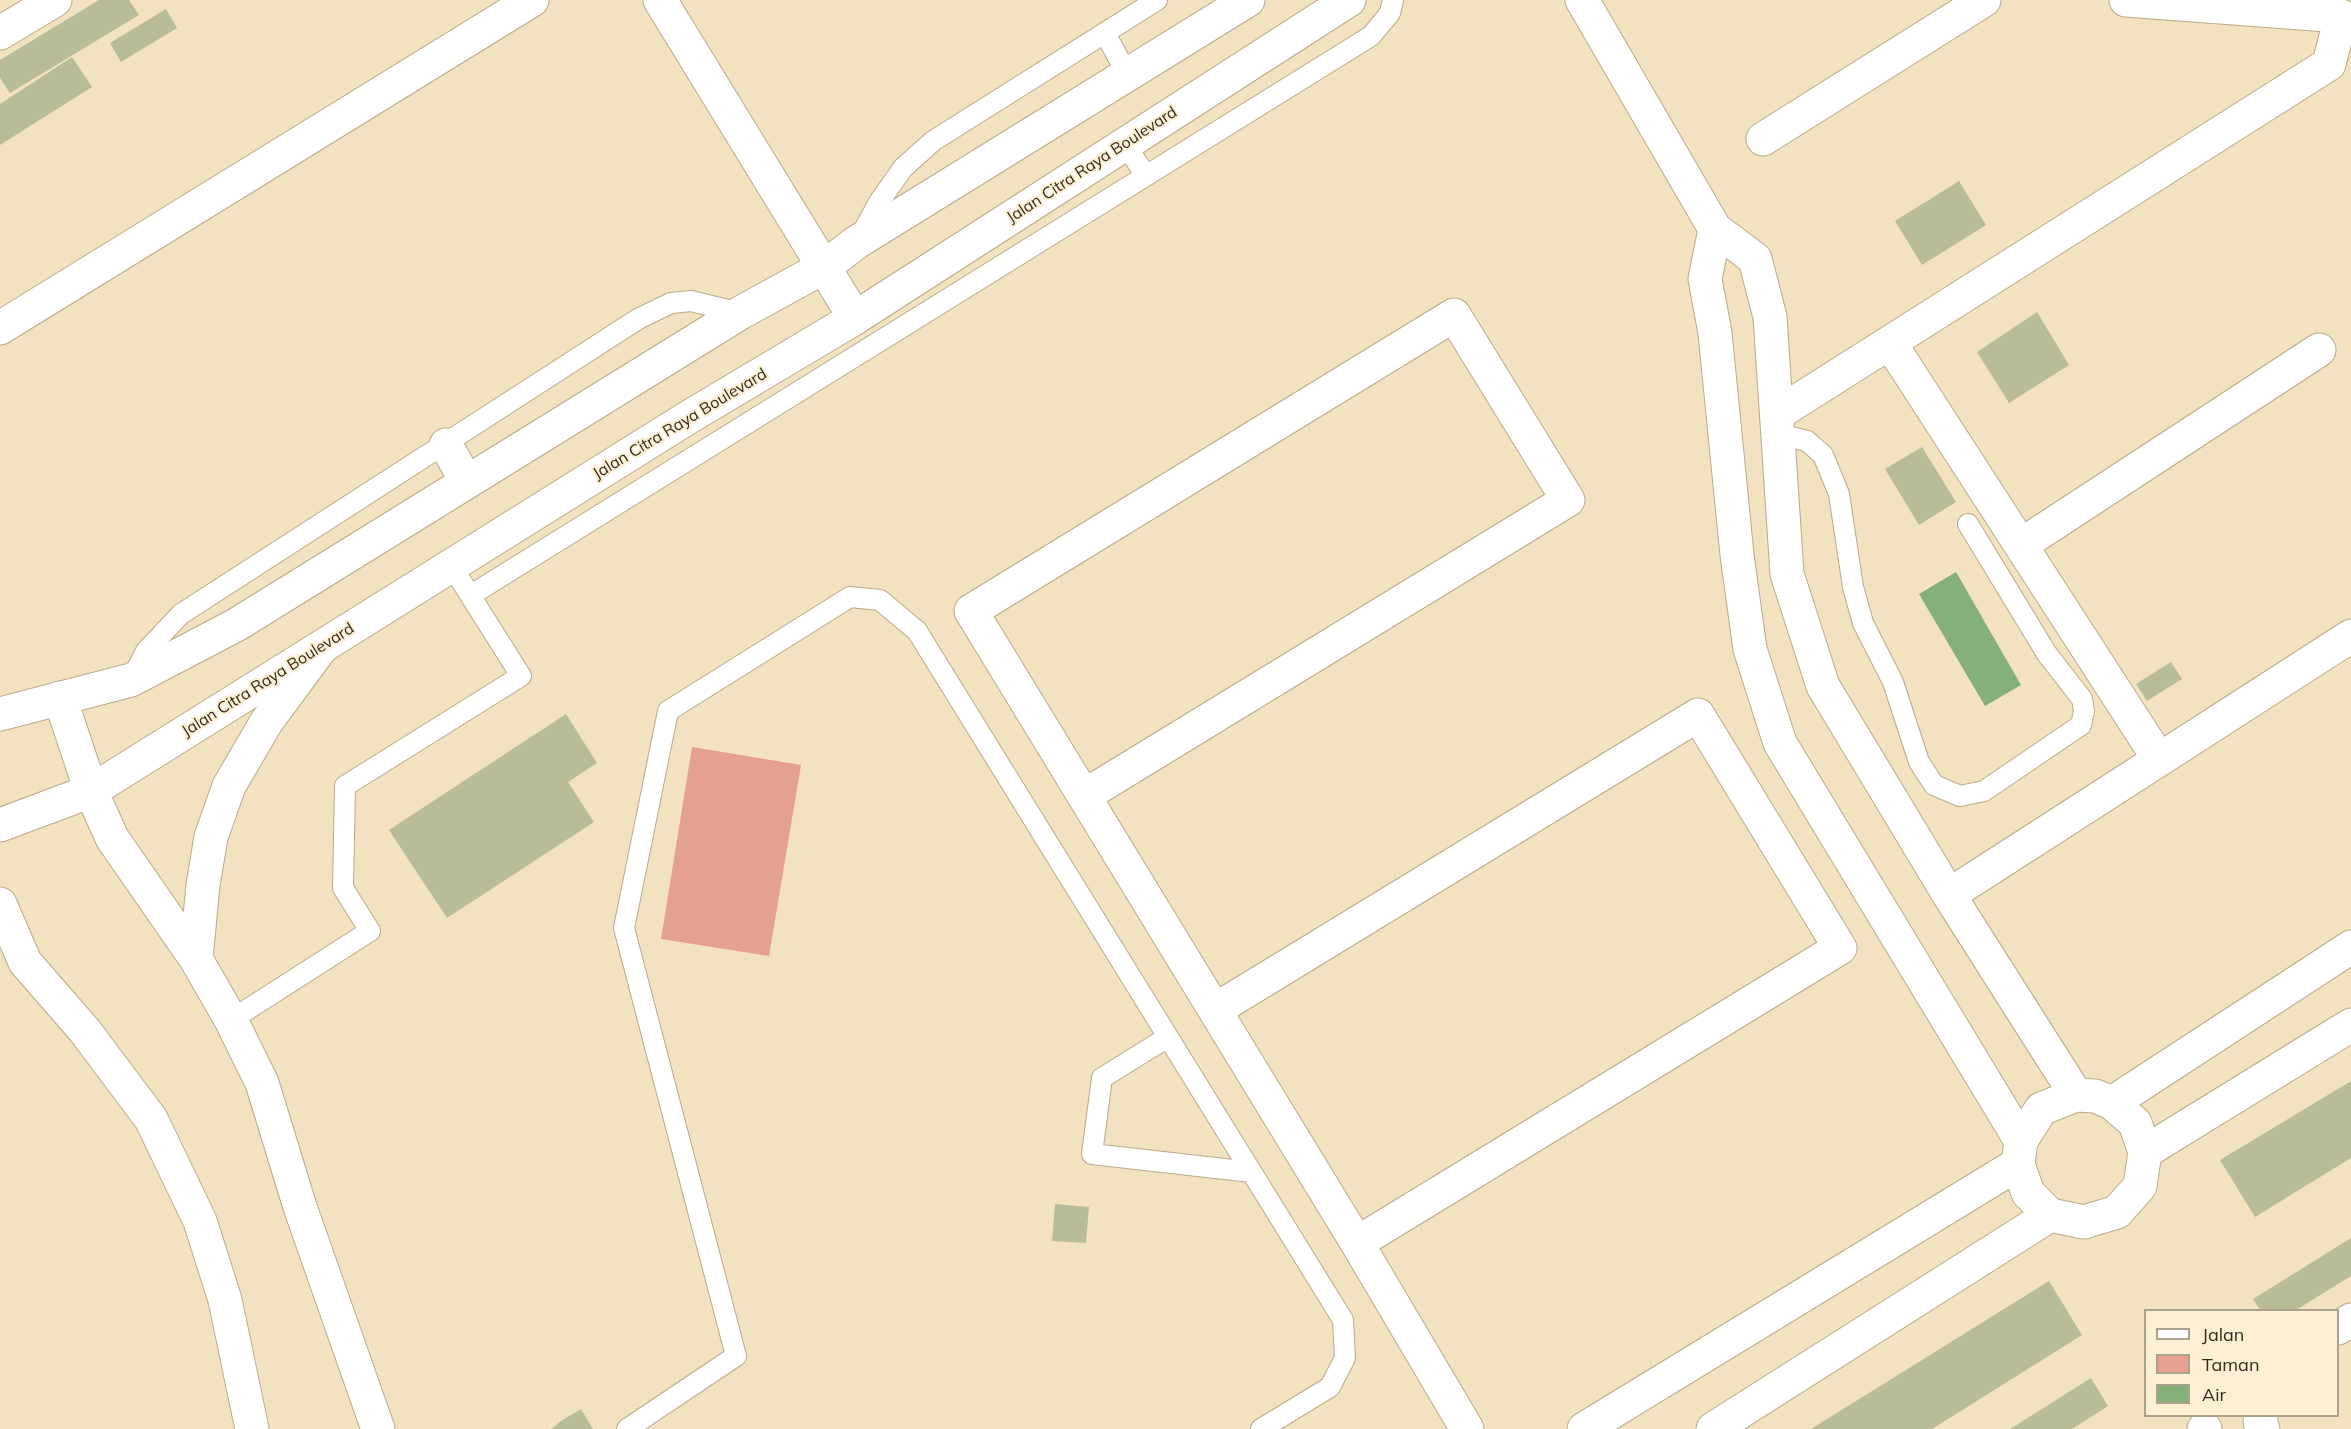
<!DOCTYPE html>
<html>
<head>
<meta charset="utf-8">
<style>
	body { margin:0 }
	#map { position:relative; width:2351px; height:1429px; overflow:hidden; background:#f2e2bf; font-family:Mulish,sans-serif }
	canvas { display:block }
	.legend { position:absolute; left:2144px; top:1309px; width:195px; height:108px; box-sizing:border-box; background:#fcefd4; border:2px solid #aba18c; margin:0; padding:8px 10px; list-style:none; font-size:18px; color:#322c1f }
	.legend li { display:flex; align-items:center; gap:12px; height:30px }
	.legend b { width:30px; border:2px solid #aba18c }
</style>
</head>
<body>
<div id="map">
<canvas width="2351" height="1429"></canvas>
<ul class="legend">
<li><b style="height:8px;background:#fff"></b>Jalan</li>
<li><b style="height:16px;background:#e6a091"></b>Taman</li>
<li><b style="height:16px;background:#86b07a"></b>Air</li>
</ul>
</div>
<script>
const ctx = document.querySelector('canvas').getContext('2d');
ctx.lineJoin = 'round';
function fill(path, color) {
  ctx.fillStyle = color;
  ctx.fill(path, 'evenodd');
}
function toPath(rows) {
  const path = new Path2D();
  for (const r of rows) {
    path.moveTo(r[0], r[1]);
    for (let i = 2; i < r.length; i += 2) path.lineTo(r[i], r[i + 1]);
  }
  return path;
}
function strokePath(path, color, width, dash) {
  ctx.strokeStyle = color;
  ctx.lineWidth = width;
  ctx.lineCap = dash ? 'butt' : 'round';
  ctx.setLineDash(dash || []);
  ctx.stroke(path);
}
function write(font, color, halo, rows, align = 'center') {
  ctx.font = font + ' Mulish,sans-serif';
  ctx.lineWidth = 4.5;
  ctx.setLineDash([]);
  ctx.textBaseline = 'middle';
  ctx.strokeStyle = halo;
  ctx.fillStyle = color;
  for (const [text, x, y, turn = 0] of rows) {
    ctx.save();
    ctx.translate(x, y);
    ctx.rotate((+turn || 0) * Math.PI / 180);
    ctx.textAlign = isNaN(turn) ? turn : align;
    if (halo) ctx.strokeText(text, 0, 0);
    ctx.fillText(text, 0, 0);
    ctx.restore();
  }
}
const green = toPath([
	[692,747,801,765,769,956,661,939]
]);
const water = toPath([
	[1956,572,2021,685,1985,706,1919,594]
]);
const building = toPath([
	[99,0,129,0,139,15,10,93,0,78,0,60],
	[166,9,177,28,121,62,110,43],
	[72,57,92,87,0,145,0,104],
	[1959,181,1986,225,1922,265,1895,221],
	[2037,312,2069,365,2009,403,1977,352],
	[1922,447,1956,502,1919,525,1885,469],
	[2171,662,2182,679,2147,701,2136,684],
	[566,714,597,763,568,782,594,822,447,918,389,830],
	[2351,1081,2351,1158,2255,1217,2220,1160],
	[1055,1204,1089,1207,1086,1243,1052,1241],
	[2351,1238,2351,1276,2296,1310,2260,1310,2253,1299],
	[2049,1281,2082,1335,1932,1429,1811,1429],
	[2091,1378,2108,1406,2077,1426,2072,1429,2010,1429],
	[581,1409,593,1429,551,1429,561,1421]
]);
const service = toPath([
	[1105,33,1127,74],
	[1125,144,1146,176],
	[860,237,879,202,903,168,933,141,1157,0],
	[1779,434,1807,441,1823,455,1839,494,1853,587,1863,623,1893,682,1919,762,1934,785,1960,796,1984,791,2081,725,2084,711,2082,699,2047,654,1968,524],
	[471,595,1371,36,1390,13,1393,0],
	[132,678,146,651,181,614,638,319,671,303,691,301,740,313],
	[231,1020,370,931,343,888,345,786,521,676,451,565],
	[1168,1037,1102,1078,1092,1154,1251,1172],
	[627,1429,736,1356,624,928,668,711,850,597,880,600,917,631,1343,1320,1345,1358,1330,1387,1261,1429]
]);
const minor = toPath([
	[660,0,855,318],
	[1582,0,1715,229],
	[0,33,55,0],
	[1763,139,1984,0],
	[0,328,532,0],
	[1890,343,2159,759],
	[1777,414,2329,64,2341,16,2126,0],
	[446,445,466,481],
	[2021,545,2319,350],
	[1084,796,1568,500,1454,315,971,611,1357,1243,1467,1429],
	[1949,895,2351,636],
	[1215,1010,1698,715,1840,948,1357,1243],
	[2112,1103,2351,947],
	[2021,1141,2041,1109,2076,1095,2095,1096,2112,1103,2135,1123,2145,1152,2140,1186,2117,1212,2084,1222,2050,1215,2028,1193,2018,1164,2021,1141,1780,743,1750,649,1737,555,1715,333,1705,279,1715,229,1755,259,1770,317,1787,574,1823,686,1949,895,2076,1095],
	[2145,1152,2351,1025],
	[2338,1328,2351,1320],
	[2261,1416,2260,1422,2263,1429],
	[1584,1429,2018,1164],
	[1713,1429,2050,1215],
	[2204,1429,2205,1429]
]);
const tertiary = toPath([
	[60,698,91,791,112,838,196,959,231,1020,262,1083,300,1207,378,1429],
	[0,904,25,962,85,1031,151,1119,200,1221,225,1300,252,1429],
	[196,959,203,885,211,837,229,786,267,721,321,648]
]);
const secondary = toPath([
	[0,714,131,680,236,625,740,313,824,267,857,242,1248,0],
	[0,825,91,791,689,417,855,318,1349,0]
]);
const streetNames = [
	["Jalan Citra Raya Boulevard",1092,165,-33],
	["Jalan Citra Raya Boulevard",680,424,-31],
	["Jalan Citra Raya Boulevard",268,680,-32]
];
fill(green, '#e6a091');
fill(water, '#86b07a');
fill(building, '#b9bc99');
strokePath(service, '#baaa89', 22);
strokePath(minor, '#baaa89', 35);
strokePath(tertiary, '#baaa89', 35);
strokePath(secondary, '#baaa89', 35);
strokePath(service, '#fff', 20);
strokePath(minor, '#fff', 33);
strokePath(tertiary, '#fff', 33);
strokePath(secondary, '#fff', 33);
write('16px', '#322c1f', '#fcefd4', streetNames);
</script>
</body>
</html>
